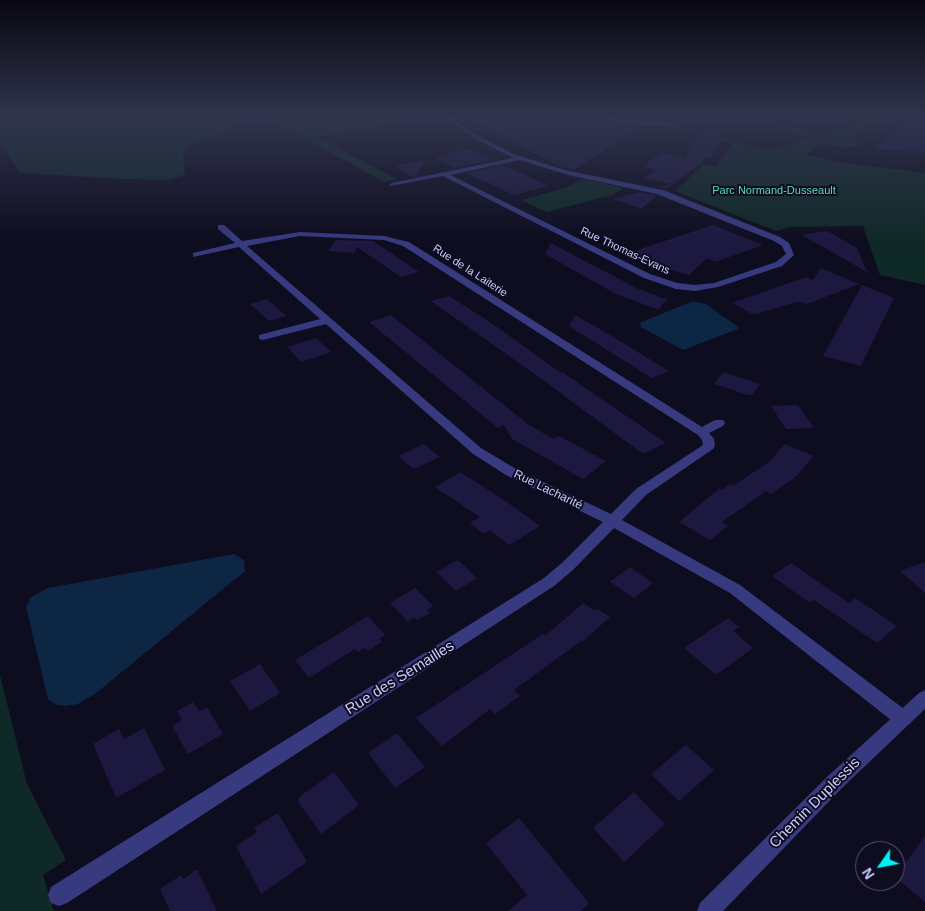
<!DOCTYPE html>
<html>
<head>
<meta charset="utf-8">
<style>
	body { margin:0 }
	#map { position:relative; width:925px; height:911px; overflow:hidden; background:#0e0c1f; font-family:Helvetica,sans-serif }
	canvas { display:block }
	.north { position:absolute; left:855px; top:841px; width:50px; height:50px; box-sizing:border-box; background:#0e0c1f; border:1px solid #5a5879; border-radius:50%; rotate:237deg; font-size:14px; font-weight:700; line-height:20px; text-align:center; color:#cccaff }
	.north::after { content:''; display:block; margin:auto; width:18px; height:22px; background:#00f1f5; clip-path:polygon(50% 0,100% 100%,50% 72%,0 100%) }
</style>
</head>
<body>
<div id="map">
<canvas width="925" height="911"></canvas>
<div class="north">N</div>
</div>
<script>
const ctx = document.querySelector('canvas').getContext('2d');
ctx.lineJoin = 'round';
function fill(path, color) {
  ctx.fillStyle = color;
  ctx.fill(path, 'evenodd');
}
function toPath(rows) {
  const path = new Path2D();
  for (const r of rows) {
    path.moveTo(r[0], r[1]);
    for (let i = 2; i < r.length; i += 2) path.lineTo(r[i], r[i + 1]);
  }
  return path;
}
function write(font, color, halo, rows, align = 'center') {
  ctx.font = font + ' Helvetica,sans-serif';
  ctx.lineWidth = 4;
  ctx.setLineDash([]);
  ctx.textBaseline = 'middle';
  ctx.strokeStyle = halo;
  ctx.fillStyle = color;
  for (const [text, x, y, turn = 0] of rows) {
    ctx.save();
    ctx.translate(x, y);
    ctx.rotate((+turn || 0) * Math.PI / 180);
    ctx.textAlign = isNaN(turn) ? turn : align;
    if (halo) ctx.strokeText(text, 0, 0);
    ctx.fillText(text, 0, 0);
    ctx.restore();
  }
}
const green = toPath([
	[0,118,252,118,242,118,225,132,190,145,183,156,185,175,169,180,126,179,20,173,0,144],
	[267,118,429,118,318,137,396,179,384,182],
	[868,122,862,131,852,137,860,145,843,148,822,143,805,155,846,163,925,173,925,285,880,275,863,226,789,227,776,231,675,191,702,166,648,158,716,166,732,143,689,130,694,129,768,150,810,138,774,128,780,125,821,135],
	[584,179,624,188,612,195,547,212,521,200,565,188],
	[0,675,27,784,66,860,43,875,54,911,0,911]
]);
const water = toPath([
	[693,301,706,304,738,327,738,329,683,350,641,327,640,323,644,321],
	[234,554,244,560,245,571,95,694,78,704,65,706,56,705,48,699,26,607,31,597,48,588]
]);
const building = toPath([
	[497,118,505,122,523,118,603,118,609,125,636,129,574,170,559,166,471,121],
	[907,119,925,121,925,152,874,149],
	[724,127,716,150,714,150,710,159,705,158,703,162,666,189,658,187,672,184,645,178,655,170,643,166,661,153,685,157,699,133],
	[467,149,492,160,455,168,434,158],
	[425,160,416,176,413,177,394,166],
	[503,165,548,186,513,195,467,173],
	[640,192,657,196,641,209,613,199],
	[713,225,763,245,715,262,707,258,689,275,665,269,631,252],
	[827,231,857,248,867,272,802,235],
	[336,240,373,241,419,272,401,277,357,247,354,253,328,251],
	[551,243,636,288,668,300,663,303,659,310,616,294,545,254],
	[821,268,859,284,807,304,801,302,796,302,757,314,750,313,732,303,806,277,813,280],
	[862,285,894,298,861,366,823,356],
	[449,296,493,324,561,373,562,372,666,443,643,454,543,380,431,301],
	[267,299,286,316,269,321,250,304],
	[391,315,529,425,554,439,559,436,606,461,583,479,512,439,504,425,498,428,369,322],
	[575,315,605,332,669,371,652,378,569,326],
	[316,338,331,352,301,362,287,347],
	[723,372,760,384,752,395,748,395,714,384],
	[798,405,814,428,786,429,771,406],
	[424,444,440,457,414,469,398,456],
	[785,444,813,456,797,476,771,494,766,491,722,522,728,526,710,540,679,522,720,488,722,490,730,484,733,486,769,462],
	[460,472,507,502,540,526,509,545,490,530,483,534,470,523,480,517,435,487],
	[458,560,477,578,456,591,436,572],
	[925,562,925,593,900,571],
	[791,563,849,603,855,598,897,626,877,643,814,600,810,603,772,576],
	[630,567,653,583,634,598,610,582],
	[415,588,433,606,427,610,430,613,417,620,414,618,408,622,390,603],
	[583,603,595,611,598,609,610,617,582,642,581,641,514,690,520,696,495,714,490,709,442,746,416,718,543,634,545,636],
	[368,616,385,635,379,639,382,642,368,651,365,648,358,652,355,649,309,678,295,660],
	[728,618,739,627,733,631,753,648,716,675,684,648],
	[260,664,280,693,250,711,230,681],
	[193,702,199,711,207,707,223,734,188,754,172,726,182,720,177,711],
	[144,728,165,770,116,798,93,744,119,729,124,739],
	[397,733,425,767,395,788,368,753],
	[686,745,714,770,679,801,651,774],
	[334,772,359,805,321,834,299,803,299,797],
	[634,792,665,824,624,862,593,828],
	[278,813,307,862,261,894,236,846,257,832,254,828],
	[519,818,589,903,581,911,508,911,527,895,486,843],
	[925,836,925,902,895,877],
	[197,869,217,911,170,911,160,889,181,875,183,879]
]);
const minor = toPath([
	[446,118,452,118,478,136,516,155,569,171,663,190,780,237,789,243,794,255,782,266,718,287,695,291,676,289,644,278,443,176,390,186,390,184,392,183,513,158,474,138,446,118],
	[520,160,568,175,657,194,774,241,782,246,786,254,776,262,714,283,695,285,677,283,650,274,450,175,520,160],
	[605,118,676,123,679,125,676,127,643,125,607,120,605,118],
	[218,225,224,225,242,241,300,232,384,236,409,242,702,427,715,420,723,420,725,423,723,426,709,433,714,439,715,446,713,449,646,495,622,520,740,585,908,712,911,718,908,724,902,726,896,724,730,593,614,528,573,570,554,586,67,903,59,906,51,903,48,895,51,887,544,578,563,562,603,522,506,475,473,454,326,324,263,340,259,339,259,335,320,319,239,247,193,257,193,253,235,243,218,229,218,225],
	[300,236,384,240,403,246,698,435,702,440,703,445,636,489,611,514,516,469,481,448,247,246,300,236]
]);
const tertiary = toPath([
	[925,690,925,709,842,788,723,911,697,911,700,903,828,776,919,693,925,690]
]);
const farParknames = [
	["Parc Normand-Dusseault",774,191]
];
const farStreetnames = [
	["Rue Thomas-Evans",625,251,25],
	["Rue de la Laiterie",470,271,33]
];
const streetNames = [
	["Rue Lacharité",548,490,26]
];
const nearStreetnames = [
	["Rue des Semailles",400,678,-32],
	["Chemin Duplessis",815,803,-45]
];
fill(green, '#0f2926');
fill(water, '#0c2644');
fill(building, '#1d1840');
fill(minor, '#373a7f');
fill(tertiary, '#373a7f');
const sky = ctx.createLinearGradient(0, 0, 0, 245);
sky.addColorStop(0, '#080711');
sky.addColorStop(0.48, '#30344d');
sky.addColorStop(1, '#30344d00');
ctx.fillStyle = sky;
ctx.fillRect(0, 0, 925, 245);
write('11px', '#57dfb1', '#0e0c1f', farParknames);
write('11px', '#cccaff', '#0e0c1f', farStreetnames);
write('12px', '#cccaff', '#0e0c1f', streetNames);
write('15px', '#cccaff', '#0e0c1f', nearStreetnames);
</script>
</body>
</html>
